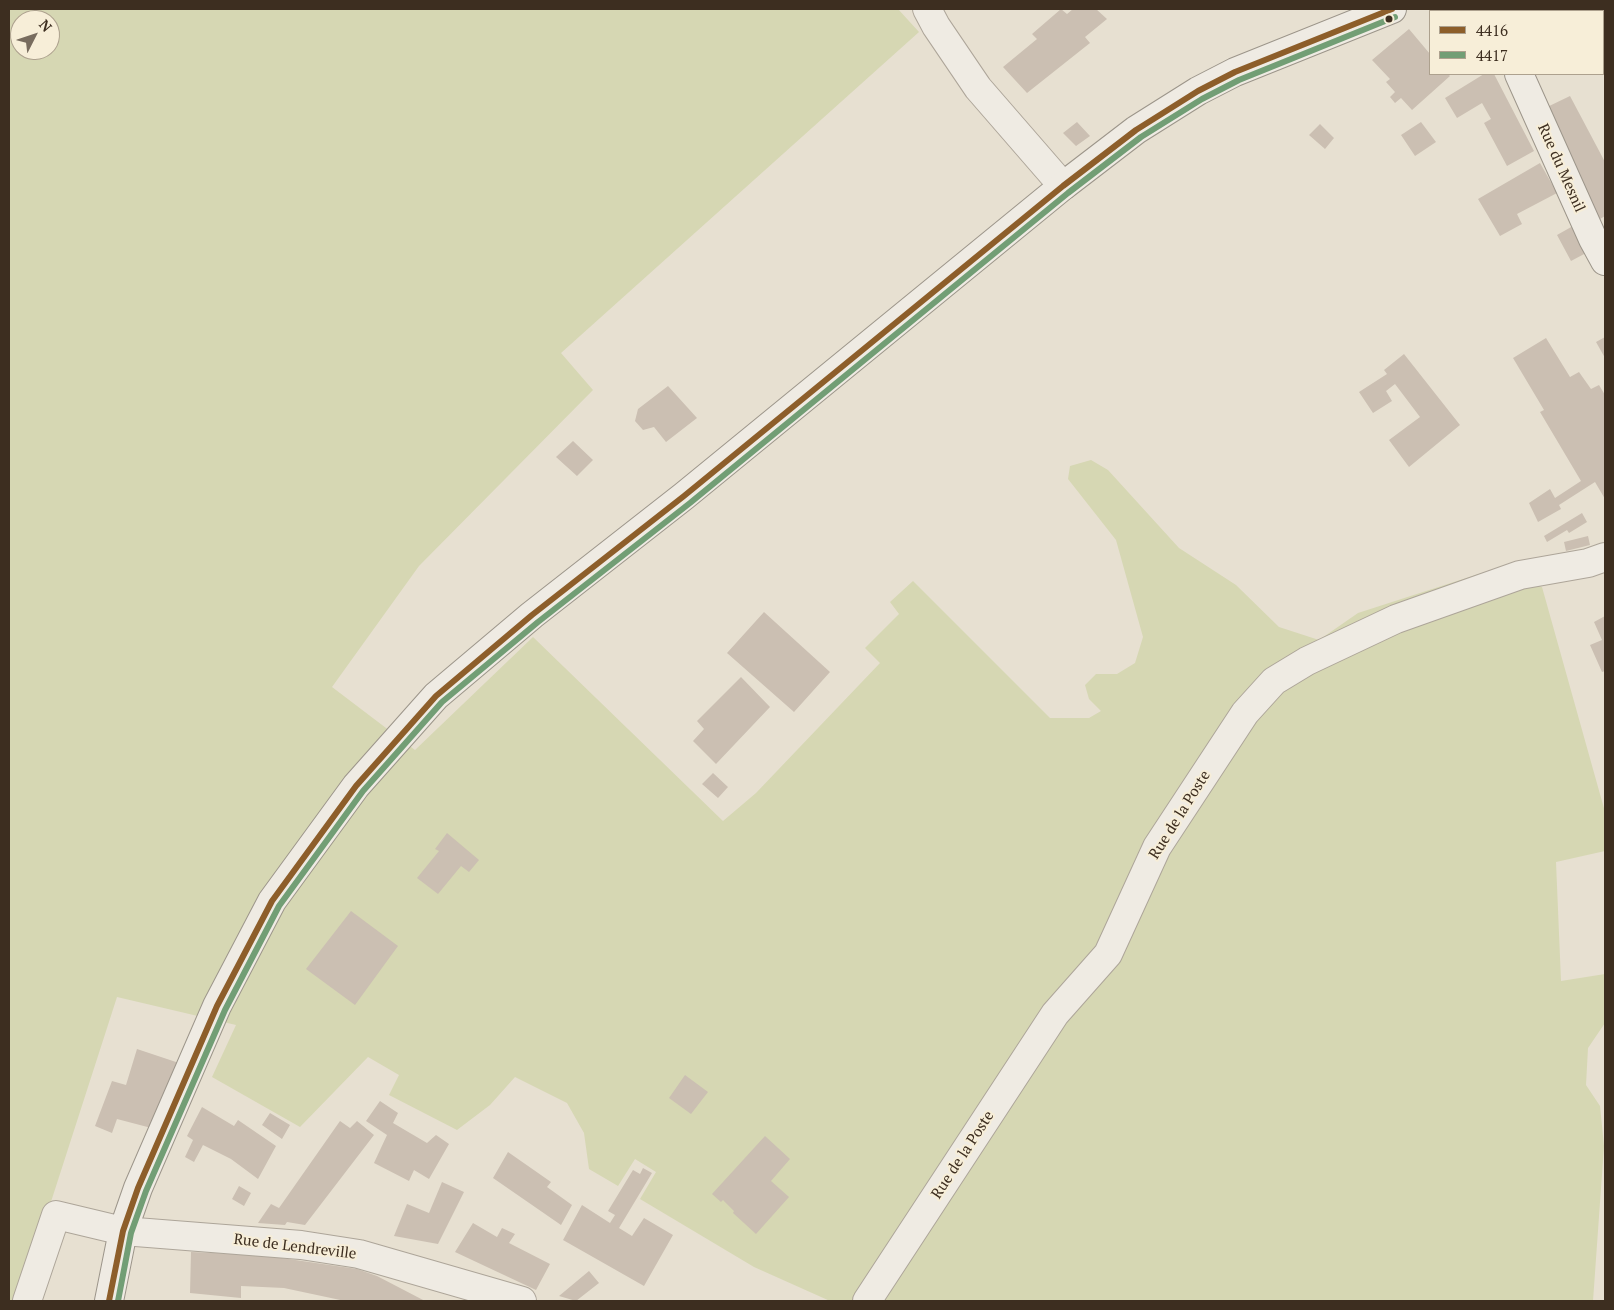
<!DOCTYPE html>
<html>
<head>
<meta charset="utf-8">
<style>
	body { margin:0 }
	#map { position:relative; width:1614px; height:1310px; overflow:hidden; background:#e7e0d1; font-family:"PT Serif",serif }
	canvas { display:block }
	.frame { position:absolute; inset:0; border:10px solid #3d2e20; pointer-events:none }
	.legend { position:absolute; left:1429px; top:10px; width:175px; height:65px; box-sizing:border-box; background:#f7eed8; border:1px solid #ada18e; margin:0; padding:6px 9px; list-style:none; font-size:15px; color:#3d2e20 }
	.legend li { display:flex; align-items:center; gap:10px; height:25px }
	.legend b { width:25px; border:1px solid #ada18e }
	.north { position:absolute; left:10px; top:10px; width:50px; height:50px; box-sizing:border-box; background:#f7eed8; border:1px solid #ada18e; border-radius:50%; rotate:49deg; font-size:14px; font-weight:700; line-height:20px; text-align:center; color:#3d2e20 }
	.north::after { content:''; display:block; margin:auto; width:18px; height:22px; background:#786c5e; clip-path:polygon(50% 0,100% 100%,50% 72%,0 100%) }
</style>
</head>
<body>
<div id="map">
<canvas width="1614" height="1310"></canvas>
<div class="frame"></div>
<ul class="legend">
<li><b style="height:6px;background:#8d5e2a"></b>4416</li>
<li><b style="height:6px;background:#729e75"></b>4417</li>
</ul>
<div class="north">N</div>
</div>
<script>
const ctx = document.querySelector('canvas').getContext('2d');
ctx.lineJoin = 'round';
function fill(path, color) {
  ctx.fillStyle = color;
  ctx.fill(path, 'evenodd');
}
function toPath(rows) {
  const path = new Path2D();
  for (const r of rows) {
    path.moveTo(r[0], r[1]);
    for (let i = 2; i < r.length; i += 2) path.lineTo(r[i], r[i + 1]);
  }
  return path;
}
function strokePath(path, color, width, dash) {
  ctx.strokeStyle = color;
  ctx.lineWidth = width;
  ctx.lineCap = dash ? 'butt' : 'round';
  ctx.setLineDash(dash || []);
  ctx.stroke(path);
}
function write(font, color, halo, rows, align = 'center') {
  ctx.font = font + ' "PT Serif",serif';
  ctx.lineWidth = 4;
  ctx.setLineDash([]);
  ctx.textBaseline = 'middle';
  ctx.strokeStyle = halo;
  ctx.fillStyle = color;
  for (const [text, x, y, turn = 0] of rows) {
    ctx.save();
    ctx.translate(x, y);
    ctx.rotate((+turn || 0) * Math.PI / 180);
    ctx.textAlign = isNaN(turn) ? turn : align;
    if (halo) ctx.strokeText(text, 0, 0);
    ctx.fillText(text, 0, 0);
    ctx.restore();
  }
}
const green = toPath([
	[9,9,898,9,919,32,561,353,593,390,419,566,332,687,415,750,533,637,723,821,756,793,880,663,865,648,899,614,890,602,913,581,1050,718,1089,718,1101,711,1089,699,1085,685,1096,674,1117,674,1135,663,1143,637,1116,540,1068,479,1070,466,1091,460,1108,470,1179,548,1236,585,1279,627,1319,640,1358,613,1491,570,1542,587,1605,812,1605,851,1556,862,1561,981,1605,974,1605,1023,1588,1048,1586,1085,1600,1106,1604,1146,1593,1301,830,1301,754,1267,640,1199,656,1172,635,1159,618,1186,589,1169,584,1133,567,1103,515,1077,490,1105,457,1130,389,1095,399,1075,368,1057,300,1127,212,1077,236,1025,117,997,19,1301,9,1301],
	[20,20,50,20,50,50,20,50]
]);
const building = toPath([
	[1061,9,1067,14,1073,9,1096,9,1107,19,1085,37,1090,43,1027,93,1003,67,1037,39,1032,34],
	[1569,9,1605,9,1605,15,1603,16,1603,11,1570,11],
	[1409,29,1430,54,1430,74,1448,74,1450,76,1412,110,1401,98,1395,103,1390,97,1395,92,1386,82,1390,79,1372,60],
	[1484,74,1494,74,1534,151,1507,166,1484,123,1491,119,1482,103,1457,118,1445,98],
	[1570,96,1605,162,1605,216,1600,219,1543,109],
	[1077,122,1090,136,1076,146,1063,133],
	[1421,122,1436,142,1415,156,1401,135],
	[1320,124,1334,138,1325,149,1309,135],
	[1540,163,1557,193,1517,214,1522,224,1500,236,1478,199],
	[1573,226,1586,253,1571,261,1557,235],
	[1605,337,1605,358,1596,342],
	[1546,338,1570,377,1579,372,1591,389,1599,385,1605,395,1605,499,1595,482,1559,505,1561,509,1538,522,1529,503,1550,489,1555,498,1581,481,1540,412,1544,410,1513,358],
	[1404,354,1460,425,1409,467,1389,440,1420,417,1395,384,1386,391,1392,401,1373,413,1359,392,1387,374,1384,370],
	[668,386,697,418,666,442,654,427,643,430,635,421,638,409],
	[573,441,593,460,577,476,556,457],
	[1582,513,1587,522,1569,533,1567,530,1547,542,1544,536],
	[1588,536,1590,545,1566,551,1564,542],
	[764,612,830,672,794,712,727,653],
	[1605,616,1605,671,1602,672,1590,645,1602,640,1594,622],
	[741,677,770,707,716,764,693,741,704,729,697,721],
	[713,773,728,787,718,798,702,784],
	[447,833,479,860,469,872,461,866,438,894,417,878,439,851,435,849],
	[351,911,398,946,355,1005,306,969],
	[137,1049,182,1064,159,1130,117,1119,112,1133,95,1126,112,1081,126,1085],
	[685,1075,708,1092,691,1114,669,1098],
	[380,1101,398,1113,393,1123,427,1143,436,1135,449,1144,429,1179,414,1170,409,1181,374,1163,387,1135,366,1121],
	[202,1107,234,1126,238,1120,276,1146,258,1179,231,1159,203,1145,194,1162,185,1157,193,1140,187,1136],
	[270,1113,290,1125,282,1139,262,1125],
	[340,1121,350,1128,357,1121,374,1135,305,1225,287,1222,285,1225,258,1223,271,1204,279,1208],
	[765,1136,790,1159,771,1181,789,1197,756,1234,733,1213,734,1211,723,1200,721,1202,712,1194],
	[508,1152,551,1182,547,1187,572,1205,561,1225,493,1178],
	[643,1168,652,1173,619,1228,632,1236,644,1218,673,1235,644,1286,563,1240,582,1205,610,1223,615,1215,608,1211,633,1170,640,1174],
	[442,1182,464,1192,438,1244,394,1236,407,1204,429,1213],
	[239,1186,251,1193,244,1206,232,1199],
	[473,1223,497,1237,502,1228,515,1234,509,1243,550,1264,536,1290,455,1252],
	[191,1252,261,1255,357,1269,377,1276,425,1301,345,1301,284,1288,241,1286,241,1298,190,1293],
	[589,1271,599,1283,576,1301,559,1296]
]);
const street = toPath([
	[927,9,936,26,978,88,1063,186],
	[27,1301,56,1215,123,1231,301,1245,359,1254,522,1301],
	[867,1301,1055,1014,1108,954,1157,847,1245,713,1274,681,1307,661,1396,619,1520,575,1588,563,1605,557]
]);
const secondary = toPath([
	[1490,9,1491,11],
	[1519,74,1593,239,1605,261],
	[109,1301,123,1231,138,1188,217,1006,272,901,356,786,436,696,532,615,684,496,1063,186,1136,130,1198,91,1235,72,1392,9]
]);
const bus1 = toPath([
	[109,1301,123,1231,138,1188,217,1006,272,901,356,786,436,696,532,615,684,496,1063,186,1136,130,1198,91,1235,72,1392,9]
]);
const bus2 = toPath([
	[118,1301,131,1233,146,1191,225,1010,279,906,363,791,442,702,538,622,690,503,1068,193,1141,137,1202,99,1239,80,1395,17]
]);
const markers = [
	[1389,19,4.5,"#3d2e20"]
];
const streetNames = [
	["Rue du Mesnil",1561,168,66],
	["Rue de la Poste",1180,815,-58],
	["Rue de la Poste",963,1155,-57],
	["Rue de Lendreville",295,1247,7]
];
fill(green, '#d6d7b3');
fill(building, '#cbbfb2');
strokePath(street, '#ada599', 30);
strokePath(secondary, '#9c958a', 30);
strokePath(street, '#efebe3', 28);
strokePath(secondary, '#efebe3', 28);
strokePath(bus1, '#8d5e2a', 6);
strokePath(bus2, '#729e75', 6);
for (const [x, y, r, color] of markers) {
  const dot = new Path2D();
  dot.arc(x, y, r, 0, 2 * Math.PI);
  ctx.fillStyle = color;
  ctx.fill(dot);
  strokePath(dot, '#f7eed8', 2);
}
write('15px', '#3d2e20', '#f7eed8', streetNames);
</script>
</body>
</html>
